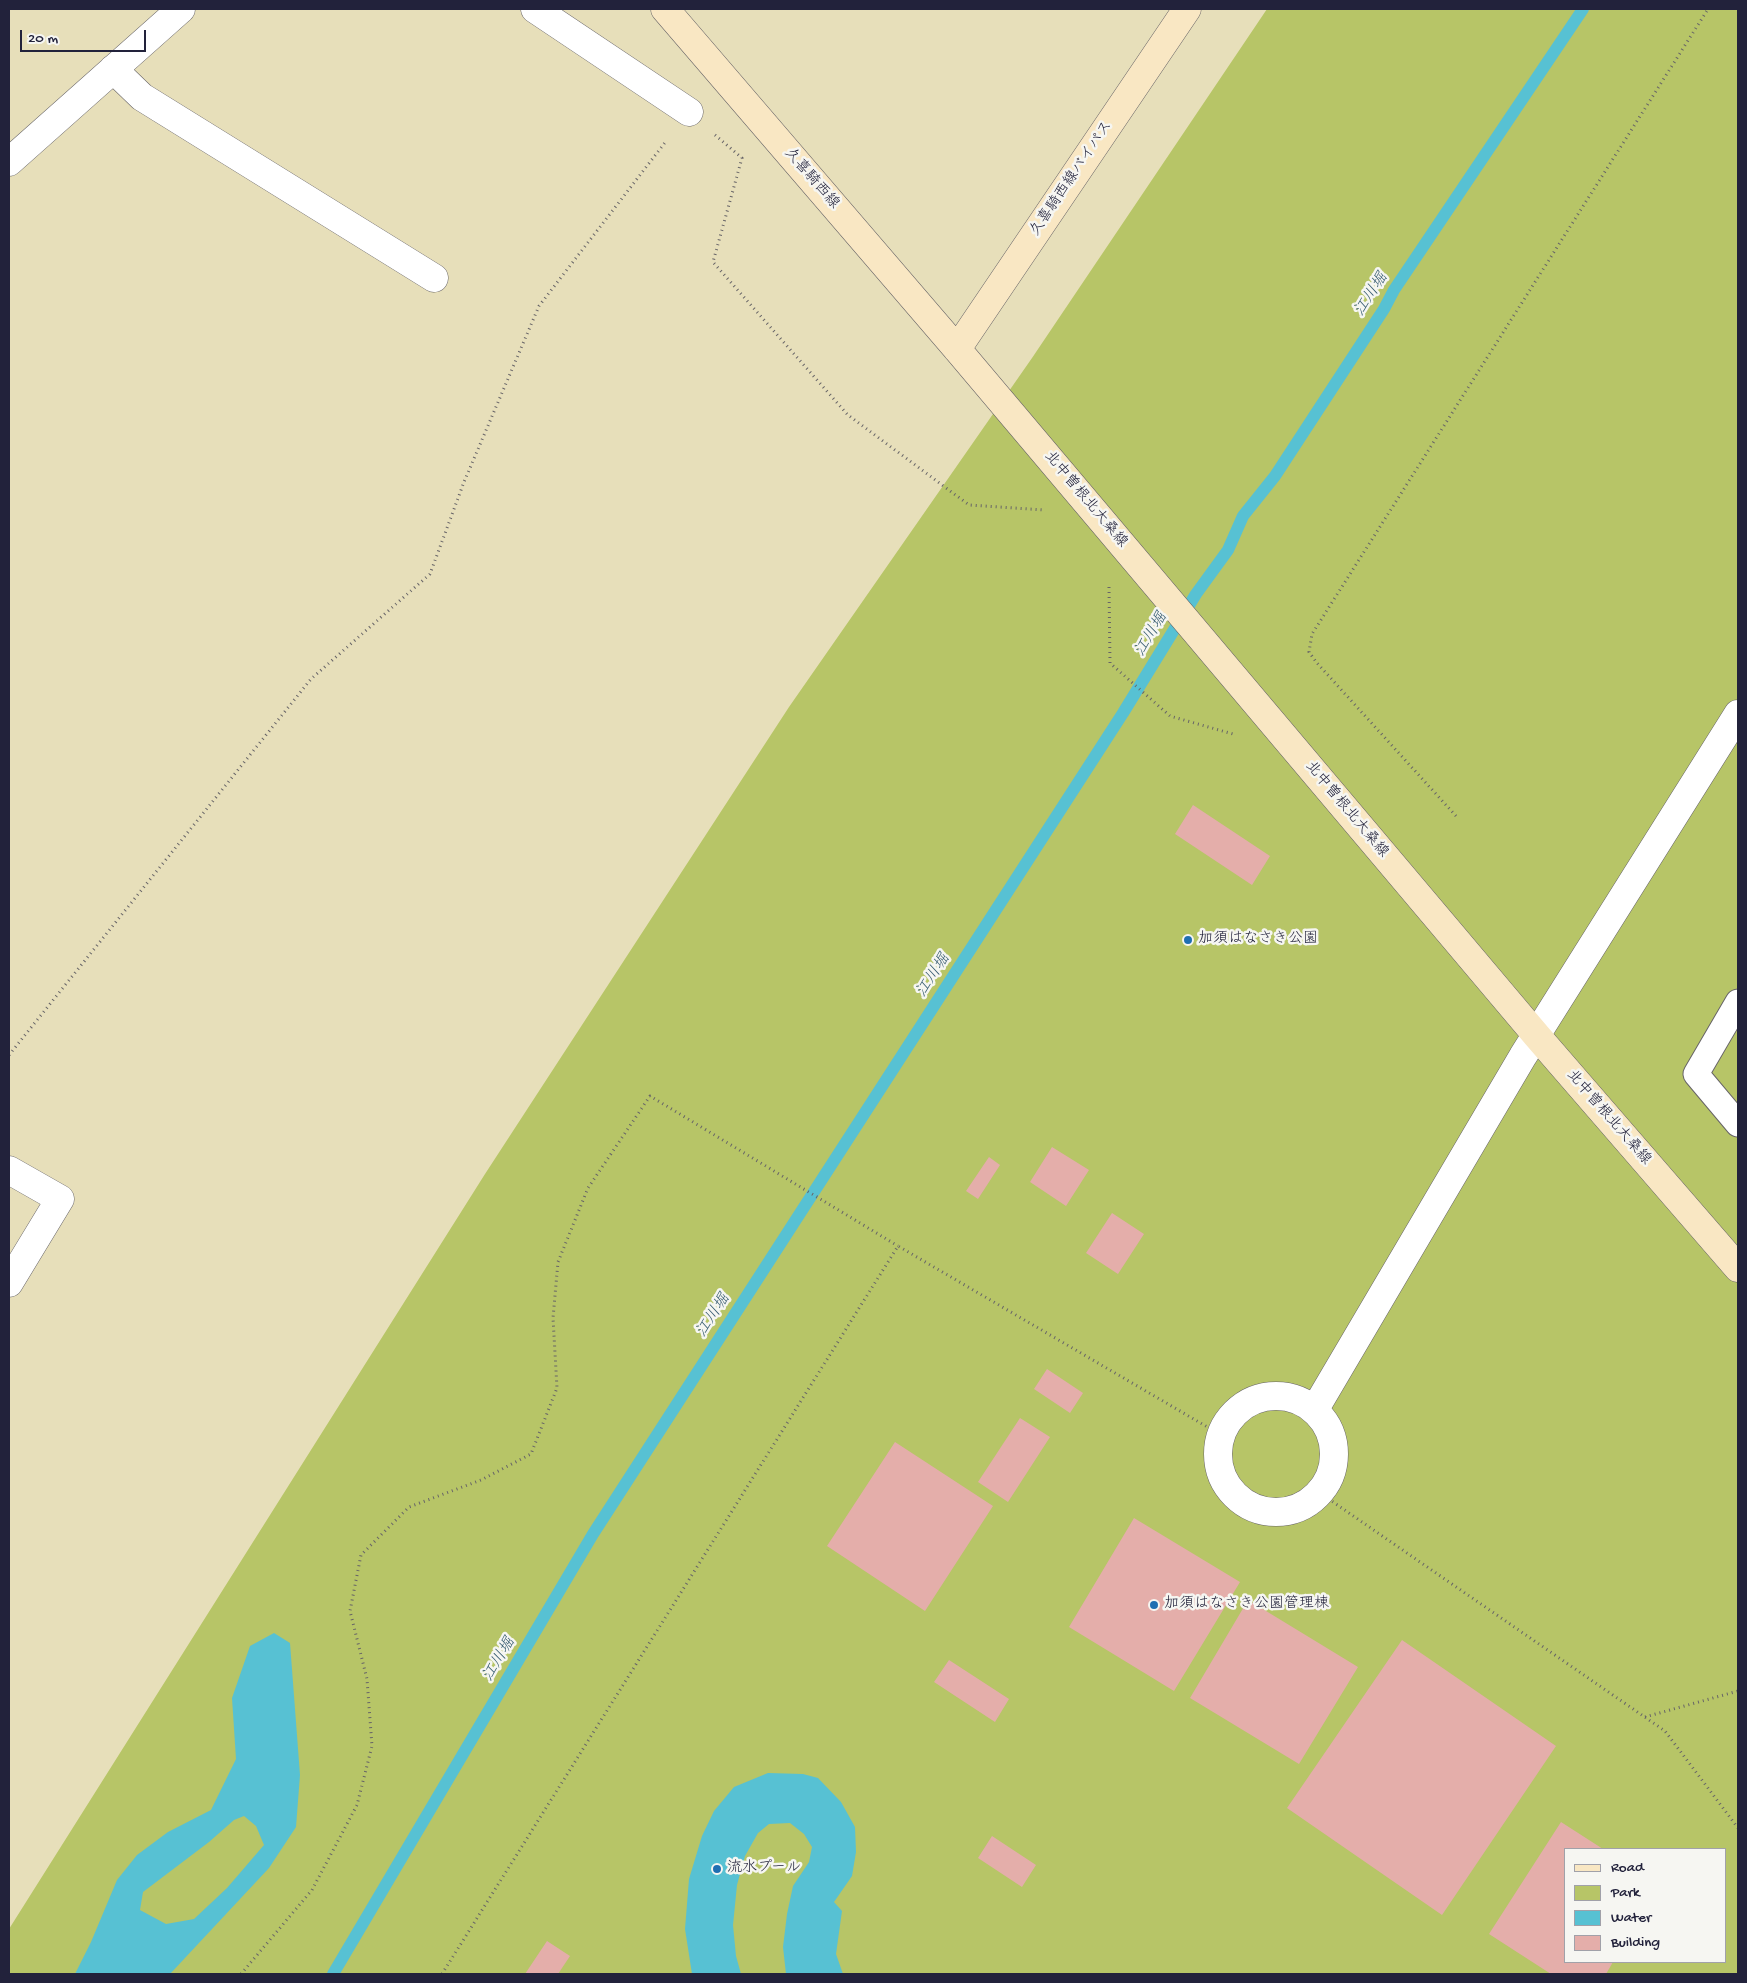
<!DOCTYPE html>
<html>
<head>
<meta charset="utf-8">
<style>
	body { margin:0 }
	#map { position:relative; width:1747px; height:1983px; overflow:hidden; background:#e7dfba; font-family:"Gochi Hand",sans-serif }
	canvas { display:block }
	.frame { position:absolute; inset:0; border:10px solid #22223b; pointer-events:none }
	.legend { position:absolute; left:1564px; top:1848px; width:162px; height:115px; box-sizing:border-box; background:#f6f6f2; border:1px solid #a1a1a9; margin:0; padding:6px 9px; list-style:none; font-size:15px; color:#22223b }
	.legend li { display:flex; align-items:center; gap:10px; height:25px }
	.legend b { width:25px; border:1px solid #a1a1a9 }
	.scale { position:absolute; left:20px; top:30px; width:126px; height:22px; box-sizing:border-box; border:2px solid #22223b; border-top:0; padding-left:6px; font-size:15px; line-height:18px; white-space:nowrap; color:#22223b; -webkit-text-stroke:4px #f6f6f2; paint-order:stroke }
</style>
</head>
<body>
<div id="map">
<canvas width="1747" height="1983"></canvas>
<div class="frame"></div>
<ul class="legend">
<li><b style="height:6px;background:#f9e7c3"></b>Road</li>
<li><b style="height:14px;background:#b7c567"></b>Park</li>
<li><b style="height:14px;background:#57c1d3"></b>Water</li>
<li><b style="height:14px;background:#e4aeaa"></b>Building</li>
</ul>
<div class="scale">20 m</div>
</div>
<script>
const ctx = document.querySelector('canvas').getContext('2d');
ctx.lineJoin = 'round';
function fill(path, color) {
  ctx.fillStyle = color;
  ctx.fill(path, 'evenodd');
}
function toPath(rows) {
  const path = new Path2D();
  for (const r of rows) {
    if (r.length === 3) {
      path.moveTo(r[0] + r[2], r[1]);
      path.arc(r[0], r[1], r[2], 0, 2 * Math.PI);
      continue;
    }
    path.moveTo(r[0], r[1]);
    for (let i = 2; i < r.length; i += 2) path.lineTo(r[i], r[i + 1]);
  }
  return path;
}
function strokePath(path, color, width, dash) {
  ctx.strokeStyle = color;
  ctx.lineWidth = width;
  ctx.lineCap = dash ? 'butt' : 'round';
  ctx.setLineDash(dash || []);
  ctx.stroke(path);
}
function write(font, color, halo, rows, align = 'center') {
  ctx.font = font + ' "Gochi Hand","Klee One",sans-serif';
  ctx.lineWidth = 5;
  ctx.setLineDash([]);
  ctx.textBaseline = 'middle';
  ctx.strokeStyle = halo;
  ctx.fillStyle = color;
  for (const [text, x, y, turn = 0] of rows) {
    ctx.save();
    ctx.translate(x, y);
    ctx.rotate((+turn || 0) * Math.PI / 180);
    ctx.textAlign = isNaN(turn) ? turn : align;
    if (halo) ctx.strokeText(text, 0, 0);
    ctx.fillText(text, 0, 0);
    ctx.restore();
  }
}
const green = toPath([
	[1267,9,1738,9,1738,1974,9,1974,9,1929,485,1174,789,707,1032,358],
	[1566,1849,1726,1849,1726,1962,1566,1962]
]);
const water = toPath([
	[274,1633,290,1643,300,1775,296,1827,269,1868,170,1974,75,1974,91,1942,117,1880,137,1855,168,1832,211,1810,236,1759,232,1698,250,1646],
	[244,1816,256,1826,264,1845,227,1888,194,1919,166,1924,140,1910,143,1892,209,1842,234,1820],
	[768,1773,803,1774,818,1778,841,1802,855,1827,856,1852,852,1876,834,1902,842,1911,836,1954,843,1974,786,1974,783,1947,787,1914,793,1886,809,1862,812,1847,804,1834,790,1823,769,1824,758,1833,745,1856,737,1885,733,1925,736,1956,741,1974,692,1974,685,1929,689,1879,702,1836,714,1811,734,1787]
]);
const stream = toPath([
	[333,1974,593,1534,1123,713,1196,594,1228,550,1243,516,1275,476,1384,309,1394,290,1583,9]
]);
const building = toPath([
	[1193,805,1270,856,1252,885,1175,834],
	[1052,1147,1089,1170,1066,1206,1030,1182],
	[989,1157,1000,1165,978,1199,966,1191],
	[1112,1213,1144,1234,1118,1274,1086,1253],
	[1047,1369,1083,1393,1070,1413,1034,1389],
	[1020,1418,1050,1437,1008,1502,978,1482],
	[895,1442,993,1506,925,1611,827,1546],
	[1134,1518,1240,1582,1174,1691,1069,1627],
	[1248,1600,1358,1667,1299,1764,1190,1698],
	[1402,1640,1556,1746,1442,1915,1287,1808],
	[949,1660,1009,1699,995,1722,934,1682],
	[1561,1822,1603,1849,1566,1849,1566,1962,1613,1962,1606,1974,1551,1974,1489,1934],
	[992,1836,1036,1865,1022,1887,978,1858],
	[547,1941,570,1956,558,1974,525,1974]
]);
const path = toPath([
	[715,135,742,158,713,262,848,415,969,505,1044,510],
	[1109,587,1110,663,1170,716,1233,734],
	[1456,816,1317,663,1309,652,1312,634,1708,9],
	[9,1055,311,679,430,574,464,482,539,306,667,140],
	[1320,1493,1665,1731,1738,1828],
	[1645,1717,1738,1691],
	[241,1974,312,1890,357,1805,372,1746,367,1679,350,1611,361,1555,409,1507,481,1480,531,1454,557,1388,553,1318,558,1262,588,1188,650,1096,898,1246],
	[442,1974,898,1246,1221,1435]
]);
const lane = toPath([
	[1738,1002,1696,1074,1738,1124]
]);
const street = toPath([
	[535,9,689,112],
	[113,69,142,97,434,278],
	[9,162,181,9],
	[9,1170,60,1199,9,1283],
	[1276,1454,58],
	[1315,1409,1523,1056,1738,714]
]);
const secondary = toPath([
	[665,9,957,349,1537,1036,1738,1268],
	[957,349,1187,9]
]);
const markers = [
	[1188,940,5,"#1f6fb2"],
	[1154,1605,5,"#1f6fb2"],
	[717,1869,5,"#1f6fb2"]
];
const streetNames = [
	["久喜騎西線",811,179,49],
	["久喜騎西線バイパス",1072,179,-56],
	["北中曽根北大桑線",1085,500,50],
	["北中曽根北大桑線",1346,810,50],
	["北中曽根北大桑線",1608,1118,49]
];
const poiNames = [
	["加須はなさき公園",1198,940],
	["加須はなさき公園管理棟",1164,1605],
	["流水プール",727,1869]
];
const waterNames = [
	["江川堀",1372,295,-57],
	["江川堀",1152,635,-59],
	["江川堀",934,976,-57],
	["江川堀",714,1316,-57],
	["江川堀",500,1660,-59]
];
fill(green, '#b7c567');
fill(water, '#57c1d3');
strokePath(stream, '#57c1d3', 12);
fill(building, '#e4aeaa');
strokePath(lane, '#676467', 27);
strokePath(street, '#676467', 29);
strokePath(secondary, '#676467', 29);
strokePath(path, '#676467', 3, [1, 4]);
strokePath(lane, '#fff', 25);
strokePath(street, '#fff', 28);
strokePath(secondary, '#f9e7c3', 28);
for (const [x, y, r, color] of markers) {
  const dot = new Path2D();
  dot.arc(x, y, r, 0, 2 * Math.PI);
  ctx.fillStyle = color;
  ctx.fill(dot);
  strokePath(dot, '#f6f6f2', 2);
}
write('15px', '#22223b', '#f6f6f2', streetNames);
write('15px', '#22223b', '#f6f6f2', poiNames, 'left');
write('italic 16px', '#355a70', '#f6f6f2', waterNames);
</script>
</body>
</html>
